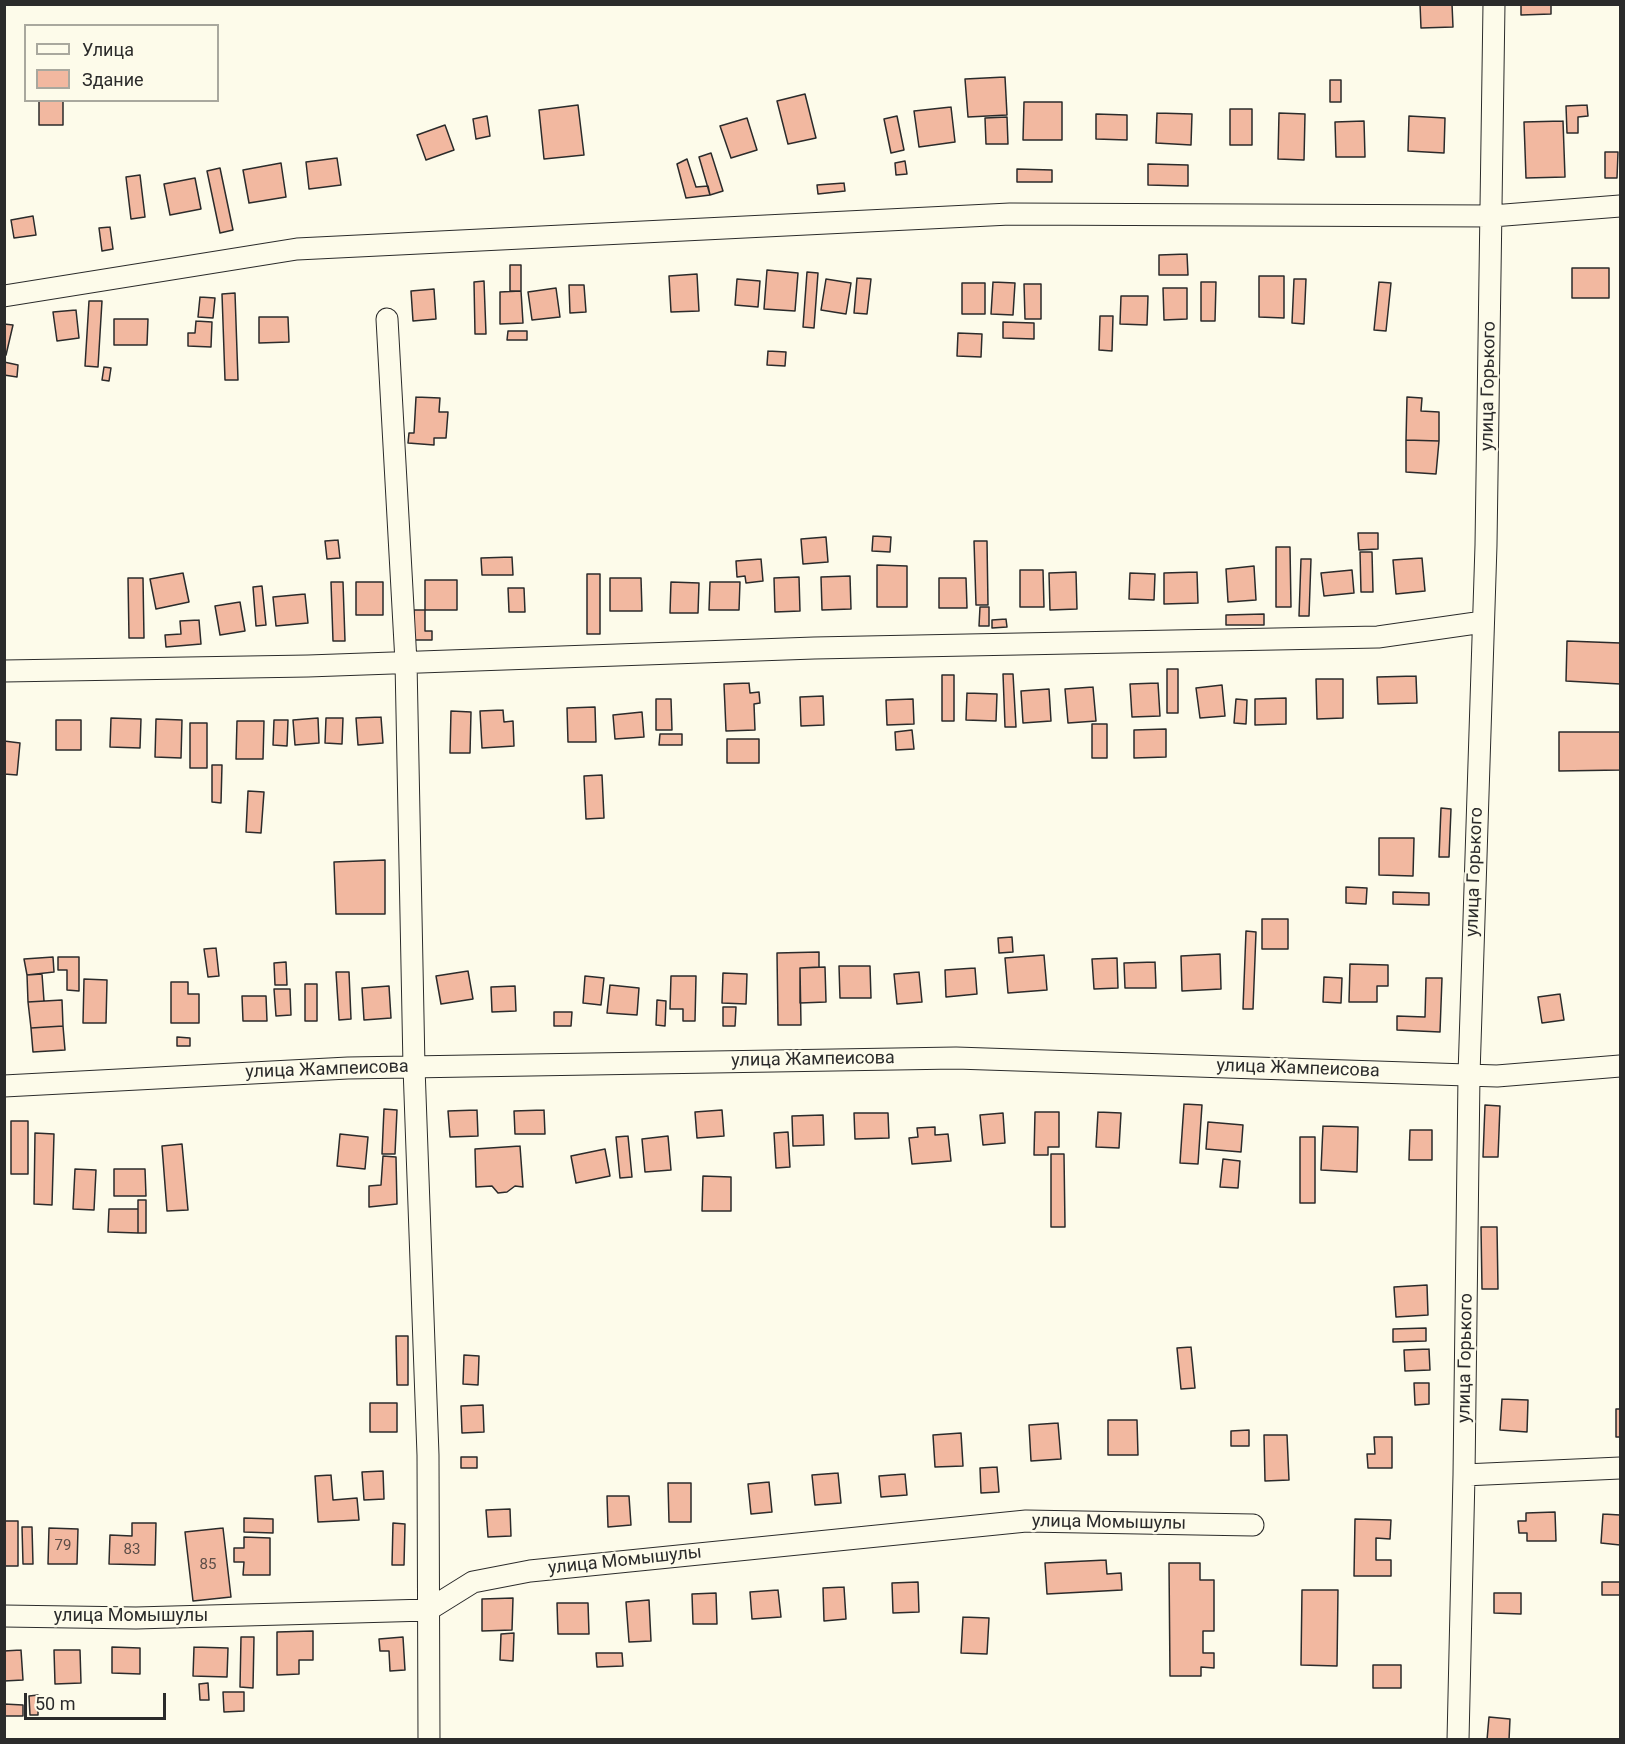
<!DOCTYPE html>
<html>
<head>
<meta charset="utf-8">
<style>
	body { margin:0 }
	#map { position:relative; width:1625px; height:1744px; overflow:hidden; background:#fdfbea; font-family:Roboto,sans-serif }
	canvas { display:block }
	.frame { position:absolute; inset:0; border:6px solid #2b2b2b; pointer-events:none }
	.legend { position:absolute; left:24px; top:24px; width:195px; height:78px; box-sizing:border-box; background:#fdfbea; border:2px solid #a9a89e; margin:0; padding:8px 10px; list-style:none; font-size:18px; color:#2b2b2b }
	.legend li { display:flex; align-items:center; gap:12px; height:30px }
	.legend b { width:30px; border:2px solid #a9a89e }
	.scale { position:absolute; left:24px; top:1693px; width:142px; height:27px; box-sizing:border-box; border:3px solid #2b2b2b; border-top:0; padding-left:8px; font-size:18px; line-height:21px; white-space:nowrap; color:#2b2b2b; -webkit-text-stroke:4px #fdfbea; paint-order:stroke }
</style>
</head>
<body>
<div id="map">
<canvas width="1625" height="1744"></canvas>
<div class="frame"></div>
<ul class="legend">
<li><b style="height:8px;background:#fdfbea"></b>Улица</li>
<li><b style="height:16px;background:#f2b8a0"></b>Здание</li>
</ul>
<div class="scale">50 m</div>
</div>
<script>
const ctx = document.querySelector('canvas').getContext('2d');
ctx.lineJoin = 'round';
function fill(path, color) {
  ctx.fillStyle = color;
  ctx.fill(path, 'evenodd');
}
function toPath(rows) {
  const path = new Path2D();
  for (const r of rows) {
    path.moveTo(r[0], r[1]);
    for (let i = 2; i < r.length; i += 2) path.lineTo(r[i], r[i + 1]);
  }
  return path;
}
function strokePath(path, color, width, dash) {
  ctx.strokeStyle = color;
  ctx.lineWidth = width;
  ctx.lineCap = dash ? 'butt' : 'round';
  ctx.setLineDash(dash || []);
  ctx.stroke(path);
}
function write(font, color, halo, rows, align = 'center') {
  ctx.font = font + ' Roboto,sans-serif';
  ctx.lineWidth = 4.5;
  ctx.setLineDash([]);
  ctx.textBaseline = 'middle';
  ctx.strokeStyle = halo;
  ctx.fillStyle = color;
  for (const [text, x, y, turn = 0] of rows) {
    ctx.save();
    ctx.translate(x, y);
    ctx.rotate((+turn || 0) * Math.PI / 180);
    ctx.textAlign = isNaN(turn) ? turn : align;
    if (halo) ctx.strokeText(text, 0, 0);
    ctx.fillText(text, 0, 0);
    ctx.restore();
  }
}
const building = toPath([
	[1420,4,1452,4,1453,27,1421,28,1420,4],
	[1521,4,1551,4,1551,14,1521,15,1521,4],
	[1005,77,1007,115,968,117,965,79,1005,77],
	[1330,80,1341,80,1341,102,1330,102,1330,80],
	[805,94,816,138,788,144,777,101,805,94],
	[39,100,63,100,63,125,39,125,39,100],
	[1024,102,1062,102,1062,140,1023,140,1024,102],
	[578,105,584,155,544,159,539,110,578,105],
	[1587,105,1588,116,1578,117,1578,133,1567,133,1566,106,1587,105],
	[951,107,955,142,919,147,914,111,951,107],
	[1230,109,1252,109,1252,145,1230,145,1230,109],
	[1157,113,1192,114,1191,145,1156,143,1157,113],
	[1279,113,1305,114,1304,160,1278,159,1279,113],
	[1096,114,1127,115,1127,140,1096,139,1096,114],
	[487,116,490,136,476,139,473,119,487,116],
	[897,116,904,150,891,153,884,119,897,116],
	[1409,116,1445,118,1444,153,1408,151,1409,116],
	[1007,117,1008,144,986,144,985,118,1007,117],
	[747,118,757,150,731,158,720,126,747,118],
	[1364,121,1365,157,1336,157,1335,122,1364,121],
	[1563,121,1565,177,1526,178,1524,122,1563,121],
	[445,125,454,150,426,160,417,135,445,125],
	[1605,152,1618,152,1617,178,1605,178,1605,152],
	[711,153,723,191,710,195,699,157,711,153],
	[337,158,341,185,309,189,306,162,337,158],
	[687,159,696,187,708,186,710,195,686,198,677,164,687,159],
	[905,161,907,174,896,175,895,163,905,161],
	[281,163,286,197,249,203,243,170,281,163],
	[1148,164,1188,165,1188,186,1148,185,1148,164],
	[220,168,233,230,220,233,207,171,220,168],
	[1017,169,1052,170,1052,182,1017,182,1017,169],
	[140,175,145,217,131,219,126,177,140,175],
	[195,178,201,209,170,215,164,184,195,178],
	[844,183,845,191,818,194,817,185,844,183],
	[33,216,36,235,14,238,11,220,33,216],
	[110,227,113,249,102,251,99,228,110,227],
	[1187,254,1188,275,1159,275,1159,255,1187,254],
	[510,265,521,265,521,291,510,291,510,265],
	[1572,268,1609,268,1609,298,1572,298,1572,268],
	[767,270,798,273,795,311,764,309,767,270],
	[807,272,818,273,814,328,803,327,807,272],
	[697,274,699,311,671,312,669,276,697,274],
	[1259,276,1284,276,1284,318,1259,317,1259,276],
	[857,278,871,279,867,314,854,313,857,278],
	[737,279,760,281,758,307,735,305,737,279],
	[826,279,851,283,846,314,821,310,826,279],
	[1294,279,1306,279,1304,324,1292,323,1294,279],
	[484,281,486,334,475,334,474,282,484,281],
	[993,282,1015,283,1013,315,991,314,993,282],
	[1201,282,1216,282,1215,321,1201,321,1201,282],
	[1379,282,1391,283,1386,331,1374,330,1379,282],
	[962,283,985,283,985,314,962,314,962,283],
	[1024,284,1041,284,1041,319,1025,319,1024,284],
	[569,285,584,285,586,312,570,313,569,285],
	[556,288,560,317,532,320,528,292,556,288],
	[1163,288,1187,288,1187,319,1164,320,1163,288],
	[434,289,436,319,413,321,411,291,434,289],
	[521,291,523,323,500,324,500,292,521,291],
	[235,293,238,380,225,380,222,294,235,293],
	[1121,296,1148,296,1147,325,1120,324,1121,296],
	[200,297,215,298,213,318,198,317,200,297],
	[89,301,102,301,98,367,85,366,89,301],
	[76,310,79,338,57,341,53,312,76,310],
	[1100,316,1113,316,1112,351,1099,350,1100,316],
	[259,317,288,317,289,342,259,343,259,317],
	[114,319,148,319,147,345,114,345,114,319],
	[196,321,212,322,211,347,188,346,188,333,195,333,196,321],
	[1003,322,1034,323,1034,339,1003,338,1003,322],
	[4,324,13,325,6,355,4,354,4,324],
	[508,331,527,331,527,340,507,340,508,331],
	[958,333,982,334,981,357,957,356,958,333],
	[768,351,786,352,785,366,767,365,768,351],
	[4,362,18,365,17,377,4,375,4,362],
	[104,367,111,368,109,381,102,380,104,367],
	[416,397,440,398,439,412,448,412,446,438,434,438,434,445,408,443,409,433,414,433,416,397],
	[1407,397,1422,398,1421,411,1439,412,1439,441,1406,440,1407,397],
	[1406,440,1439,441,1436,474,1406,472,1406,440],
	[1358,533,1378,533,1378,549,1359,550,1358,533],
	[873,536,891,537,890,552,872,551,873,536],
	[826,537,828,562,803,564,801,539,826,537],
	[338,540,340,558,327,559,325,541,338,540],
	[974,541,987,541,988,605,976,605,974,541],
	[1276,547,1290,547,1291,607,1276,607,1276,547],
	[1360,552,1372,552,1373,592,1361,592,1360,552],
	[512,557,513,575,482,575,481,558,512,557],
	[1422,558,1425,591,1396,594,1393,560,1422,558],
	[761,559,763,581,746,583,745,576,737,577,736,561,761,559],
	[1301,559,1311,559,1309,616,1299,616,1301,559],
	[877,565,907,566,907,607,877,607,877,565],
	[1254,566,1256,600,1228,602,1226,569,1254,566],
	[1020,570,1043,570,1044,607,1020,607,1020,570],
	[1352,570,1354,593,1324,596,1321,573,1352,570],
	[1076,572,1077,609,1050,610,1049,573,1076,572],
	[1197,572,1198,603,1164,604,1164,573,1197,572],
	[183,573,189,602,156,609,150,579,183,573],
	[1130,573,1155,574,1154,600,1129,599,1130,573],
	[587,574,600,574,600,634,587,634,587,574],
	[850,576,851,609,822,610,821,577,850,576],
	[799,577,800,611,775,612,774,578,799,577],
	[128,578,143,578,144,638,129,638,128,578],
	[610,578,641,578,642,611,610,611,610,578],
	[939,578,966,578,967,608,939,608,939,578],
	[425,580,457,580,457,610,425,610,425,580],
	[331,582,343,582,345,641,333,641,331,582],
	[356,582,383,582,383,615,356,615,356,582],
	[671,582,699,583,698,613,670,613,671,582],
	[710,582,740,582,739,610,709,610,710,582],
	[262,586,266,625,256,626,253,587,262,586],
	[508,588,524,588,525,612,509,612,508,588],
	[305,594,308,623,276,626,273,597,305,594],
	[240,602,245,631,220,635,215,606,240,602],
	[980,607,989,607,989,626,979,626,980,607],
	[414,610,425,610,425,631,432,631,432,640,414,640,414,610],
	[1264,614,1264,625,1226,625,1226,615,1264,614],
	[1006,619,1007,627,992,628,992,620,1006,619],
	[199,620,201,644,166,647,165,635,181,634,180,621,199,620],
	[1567,641,1620,643,1620,684,1566,681,1567,641],
	[1167,669,1178,669,1178,713,1167,713,1167,669],
	[1003,674,1013,674,1016,727,1005,727,1003,674],
	[942,675,954,675,954,721,942,721,942,675],
	[1416,676,1417,703,1378,704,1377,677,1416,676],
	[1316,679,1343,679,1343,718,1317,719,1316,679],
	[749,683,750,693,759,692,760,703,754,704,755,730,726,731,724,684,749,683],
	[1158,683,1160,716,1132,717,1130,684,1158,683],
	[1222,685,1225,716,1200,718,1196,688,1222,685],
	[1093,687,1096,721,1068,723,1065,689,1093,687],
	[1049,689,1051,721,1023,723,1021,691,1049,689],
	[967,693,997,694,996,721,966,720,967,693],
	[823,696,824,725,801,726,800,697,823,696],
	[1286,698,1286,724,1255,725,1255,699,1286,698],
	[656,699,671,699,672,730,656,730,656,699],
	[913,699,914,724,887,725,886,700,913,699],
	[1236,699,1247,700,1246,724,1234,723,1236,699],
	[595,707,596,742,568,742,567,708,595,707],
	[503,710,504,722,513,721,514,746,482,748,480,711,503,710],
	[451,711,471,712,470,753,450,753,451,711],
	[642,712,644,737,615,739,613,715,642,712],
	[381,717,383,743,358,745,356,718,381,717],
	[111,718,141,719,140,748,110,747,111,718],
	[318,718,319,743,295,745,293,720,318,718],
	[326,718,343,718,342,744,325,743,326,718],
	[156,719,182,720,181,758,155,757,156,719],
	[56,720,81,720,81,750,56,750,56,720],
	[274,720,288,720,287,746,273,745,274,720],
	[237,721,264,721,263,759,236,759,237,721],
	[190,723,207,723,207,768,190,768,190,723],
	[1092,724,1107,724,1107,758,1092,758,1092,724],
	[1166,729,1166,757,1134,758,1134,730,1166,729],
	[912,730,914,749,896,750,895,732,912,730],
	[1559,732,1620,732,1620,770,1559,771,1559,732],
	[660,734,682,734,682,745,659,745,660,734],
	[727,739,759,739,759,763,727,763,727,739],
	[4,741,20,743,17,775,4,774,4,741],
	[212,765,222,765,221,803,212,802,212,765],
	[602,775,604,818,586,819,584,776,602,775],
	[248,791,264,792,261,833,246,832,248,791],
	[1441,808,1451,809,1449,857,1439,857,1441,808],
	[1379,838,1414,838,1413,876,1379,875,1379,838],
	[385,860,385,914,336,914,334,862,385,860],
	[1346,887,1367,888,1366,904,1346,903,1346,887],
	[1393,892,1429,893,1429,905,1393,904,1393,892],
	[1262,919,1288,919,1288,949,1262,949,1262,919],
	[1246,931,1256,932,1253,1009,1243,1009,1246,931],
	[1012,937,1013,952,999,953,998,938,1012,937],
	[216,948,219,976,208,977,204,949,216,948],
	[819,952,819,967,800,968,801,1025,778,1025,777,953,819,952],
	[1220,954,1221,989,1182,991,1181,956,1220,954],
	[1044,955,1047,990,1008,993,1005,958,1044,955],
	[53,957,54,972,27,975,24,959,53,957],
	[58,957,79,957,79,991,67,990,67,970,58,970,58,957],
	[1117,958,1118,988,1094,989,1092,959,1117,958],
	[286,962,287,985,275,985,274,963,286,962],
	[1155,962,1156,988,1125,988,1124,963,1155,962],
	[1350,964,1388,965,1388,986,1377,986,1377,1002,1349,1002,1350,964],
	[839,966,870,966,871,998,840,998,839,966],
	[825,967,826,1002,800,1003,800,968,825,967],
	[975,968,977,994,946,997,945,970,975,968],
	[468,971,473,999,441,1004,436,976,468,971],
	[336,972,349,972,351,1019,339,1020,336,972],
	[919,972,922,1002,897,1004,894,974,919,972],
	[723,973,747,974,746,1004,722,1003,723,973],
	[42,974,44,1001,28,1002,27,975,42,974],
	[585,976,604,978,601,1005,583,1003,585,976],
	[671,976,696,976,695,1021,683,1021,683,1009,670,1009,671,976],
	[1324,977,1342,978,1341,1003,1323,1002,1324,977],
	[1426,978,1442,978,1440,1032,1397,1030,1397,1016,1425,1017,1426,978],
	[84,979,107,980,106,1023,83,1023,84,979],
	[171,982,188,982,188,994,199,994,199,1023,171,1023,171,982],
	[305,984,317,984,317,1021,305,1021,305,984],
	[610,985,639,988,637,1015,607,1013,610,985],
	[389,986,391,1018,364,1020,362,988,389,986],
	[515,986,516,1011,492,1012,491,987,515,986],
	[274,989,290,989,291,1015,276,1016,274,989],
	[1560,994,1564,1020,1542,1023,1538,997,1560,994],
	[242,996,266,996,267,1021,243,1021,242,996],
	[62,1000,63,1026,31,1028,28,1002,62,1000],
	[657,1000,666,1001,665,1026,656,1025,657,1000],
	[723,1007,736,1007,735,1026,723,1026,723,1007],
	[554,1012,572,1012,571,1026,554,1026,554,1012],
	[63,1026,65,1050,33,1052,31,1028,63,1026],
	[177,1037,190,1038,190,1046,177,1046,177,1037],
	[1184,1104,1202,1105,1198,1164,1180,1163,1184,1104],
	[1485,1105,1500,1106,1498,1157,1483,1157,1485,1105],
	[384,1109,397,1110,395,1154,382,1154,384,1109],
	[477,1110,478,1136,450,1137,448,1111,477,1110],
	[544,1110,545,1134,515,1134,514,1111,544,1110],
	[722,1110,724,1136,697,1138,695,1112,722,1110],
	[1035,1112,1059,1112,1059,1147,1048,1147,1048,1155,1034,1155,1035,1112],
	[1098,1112,1121,1113,1119,1148,1096,1147,1098,1112],
	[854,1113,888,1113,889,1138,855,1139,854,1113],
	[1003,1113,1005,1143,983,1145,980,1115,1003,1113],
	[823,1115,824,1145,793,1146,792,1116,823,1115],
	[11,1121,28,1121,28,1174,11,1174,11,1121],
	[1208,1122,1243,1125,1241,1152,1206,1149,1208,1122],
	[1323,1126,1358,1127,1357,1172,1321,1170,1323,1126],
	[935,1127,935,1135,948,1134,951,1161,912,1164,909,1138,918,1137,917,1128,935,1127],
	[1410,1130,1432,1130,1432,1160,1409,1160,1410,1130],
	[788,1132,790,1167,776,1168,774,1133,788,1132],
	[35,1133,54,1134,52,1205,34,1204,35,1133],
	[340,1134,368,1137,365,1169,337,1166,340,1134],
	[628,1136,632,1177,620,1178,616,1137,628,1136],
	[668,1136,671,1170,645,1172,642,1139,668,1136],
	[1300,1137,1315,1137,1315,1203,1300,1203,1300,1137],
	[182,1144,188,1210,167,1211,162,1146,182,1144],
	[520,1146,523,1187,515,1186,507,1192,498,1193,492,1186,476,1187,475,1149,520,1146],
	[605,1149,610,1176,576,1183,571,1156,605,1149],
	[1051,1154,1064,1154,1065,1227,1051,1227,1051,1154],
	[383,1156,396,1157,397,1204,369,1207,369,1186,381,1185,383,1156],
	[1223,1159,1240,1161,1238,1188,1220,1187,1223,1159],
	[75,1169,96,1170,94,1210,73,1209,75,1169],
	[114,1169,145,1169,146,1196,114,1196,114,1169],
	[703,1176,731,1177,731,1211,702,1211,703,1176],
	[138,1200,146,1200,146,1233,138,1233,138,1200],
	[109,1209,138,1209,138,1233,108,1232,109,1209],
	[1481,1227,1497,1227,1498,1289,1482,1289,1481,1227],
	[1427,1285,1428,1315,1396,1317,1394,1287,1427,1285],
	[1426,1328,1426,1341,1393,1342,1393,1329,1426,1328],
	[396,1336,408,1336,408,1385,397,1385,396,1336],
	[1191,1347,1195,1388,1181,1389,1177,1348,1191,1347],
	[1429,1349,1430,1370,1405,1371,1404,1350,1429,1349],
	[464,1355,479,1356,478,1385,463,1384,464,1355],
	[1414,1383,1429,1383,1429,1404,1415,1405,1414,1383],
	[1502,1399,1528,1400,1527,1432,1500,1430,1502,1399],
	[370,1403,397,1403,397,1432,370,1432,370,1403],
	[483,1405,484,1432,462,1433,461,1406,483,1405],
	[1616,1409,1620,1409,1620,1437,1616,1437,1616,1409],
	[1108,1420,1137,1420,1138,1455,1108,1455,1108,1420],
	[1058,1423,1061,1459,1031,1461,1029,1425,1058,1423],
	[1249,1430,1249,1446,1231,1446,1231,1431,1249,1430],
	[961,1433,963,1466,935,1467,933,1435,961,1433],
	[1264,1435,1287,1435,1289,1480,1265,1481,1264,1435],
	[1374,1437,1392,1437,1392,1468,1368,1468,1367,1454,1375,1454,1374,1437],
	[461,1457,477,1457,477,1468,461,1468,461,1457],
	[997,1467,999,1492,981,1493,980,1468,997,1467],
	[383,1471,384,1499,364,1500,362,1472,383,1471],
	[838,1473,841,1503,815,1505,812,1475,838,1473],
	[905,1474,907,1495,881,1497,879,1476,905,1474],
	[331,1475,333,1500,357,1498,359,1520,318,1522,315,1476,331,1475],
	[769,1482,772,1512,751,1514,748,1484,769,1482],
	[668,1483,691,1483,691,1522,669,1522,668,1483],
	[607,1496,629,1496,631,1525,608,1527,607,1496],
	[510,1509,511,1536,488,1537,486,1510,510,1509],
	[1555,1512,1556,1541,1527,1541,1527,1533,1519,1533,1518,1521,1526,1521,1526,1513,1555,1512],
	[1603,1514,1620,1515,1620,1545,1601,1543,1603,1514],
	[244,1518,273,1519,273,1533,244,1532,244,1518],
	[1355,1519,1391,1520,1390,1539,1376,1538,1376,1560,1391,1560,1391,1576,1354,1576,1355,1519],
	[4,1521,18,1521,18,1566,4,1566,4,1521],
	[132,1523,156,1523,155,1565,109,1564,110,1535,132,1536,132,1523],
	[393,1523,405,1524,404,1565,392,1565,393,1523],
	[22,1527,32,1527,33,1564,23,1564,22,1527],
	[49,1528,78,1529,77,1564,48,1564,49,1528],
	[223,1528,231,1597,193,1601,185,1532,223,1528],
	[244,1537,270,1538,270,1575,243,1575,244,1562,234,1562,234,1548,244,1548,244,1537],
	[1106,1560,1107,1574,1121,1573,1122,1590,1047,1594,1045,1563,1106,1560],
	[1169,1563,1200,1563,1200,1580,1214,1580,1214,1631,1203,1631,1203,1653,1214,1653,1214,1668,1201,1667,1201,1676,1170,1676,1169,1563],
	[918,1582,919,1612,893,1613,892,1583,918,1582],
	[1602,1582,1620,1582,1620,1595,1602,1595,1602,1582],
	[844,1587,846,1619,824,1621,823,1588,844,1587],
	[778,1590,781,1617,752,1619,750,1592,778,1590],
	[1302,1590,1338,1590,1337,1666,1301,1665,1302,1590],
	[716,1593,717,1624,693,1624,692,1594,716,1593],
	[1494,1593,1521,1593,1521,1614,1494,1613,1494,1593],
	[513,1598,512,1630,482,1631,482,1599,513,1598],
	[649,1600,651,1641,629,1642,626,1602,649,1600],
	[557,1603,588,1603,589,1634,558,1634,557,1603],
	[963,1617,989,1618,987,1654,961,1653,963,1617],
	[313,1631,313,1660,299,1660,299,1674,277,1675,277,1632,313,1631],
	[514,1633,513,1661,500,1660,501,1634,514,1633],
	[241,1637,254,1637,253,1688,240,1687,241,1637],
	[403,1637,405,1670,390,1671,389,1651,380,1651,379,1639,403,1637],
	[112,1647,140,1648,140,1674,112,1673,112,1647],
	[194,1647,228,1648,227,1677,193,1676,194,1647],
	[21,1650,23,1680,4,1681,4,1651,21,1650],
	[54,1650,80,1650,81,1683,55,1684,54,1650],
	[596,1653,622,1653,623,1666,597,1667,596,1653],
	[1373,1665,1401,1665,1401,1688,1373,1688,1373,1665],
	[208,1683,209,1700,200,1700,199,1684,208,1683],
	[223,1692,244,1692,244,1711,224,1712,223,1692],
	[38,1695,38,1715,30,1715,29,1696,38,1695],
	[4,1704,23,1705,23,1716,4,1716,4,1704],
	[1489,1717,1510,1719,1509,1740,1487,1740,1489,1717]
]);
const minor = toPath([
	[4,296,297,249,1010,214,1492,216,1620,206],
	[387,319,406,662,414,1067,428,1455,429,1740],
	[4,671,308,666,814,648,1378,637,1483,622],
	[4,1086,348,1068,956,1058,1497,1076,1620,1066],
	[1464,1475,1620,1468],
	[4,1616,136,1618,428,1610,473,1582,530,1571,1026,1521,1253,1525],
	[1458,1740,1464,1475,1469,1075,1486,545,1494,4]
]);
const numberNames = [
	["79",63,1546],
	["83",132,1550],
	["85",208,1565]
];
const streetNames = [
	["улица Горького",1489,386,-89],
	["улица Горького",1475,872,-88],
	["улица Жампеисова",813,1060,-1],
	["улица Жампеисова",1298,1069,2],
	["улица Жампеисова",327,1070,-2],
	["улица Горького",1466,1358,-89],
	["улица Момышулы",1109,1523,1],
	["улица Момышулы",625,1561,-6],
	["улица Момышулы",131,1616]
];
fill(building, '#f2b8a0');
strokePath(building, '#2b2b2b', 1.5);
strokePath(minor, '#2b2b2b', 23);
strokePath(minor, '#fdfbea', 21);
write('15px', '#5d4e48', null, numberNames);
write('18px', '#2b2b2b', '#fdfbea', streetNames);
</script>
</body>
</html>
